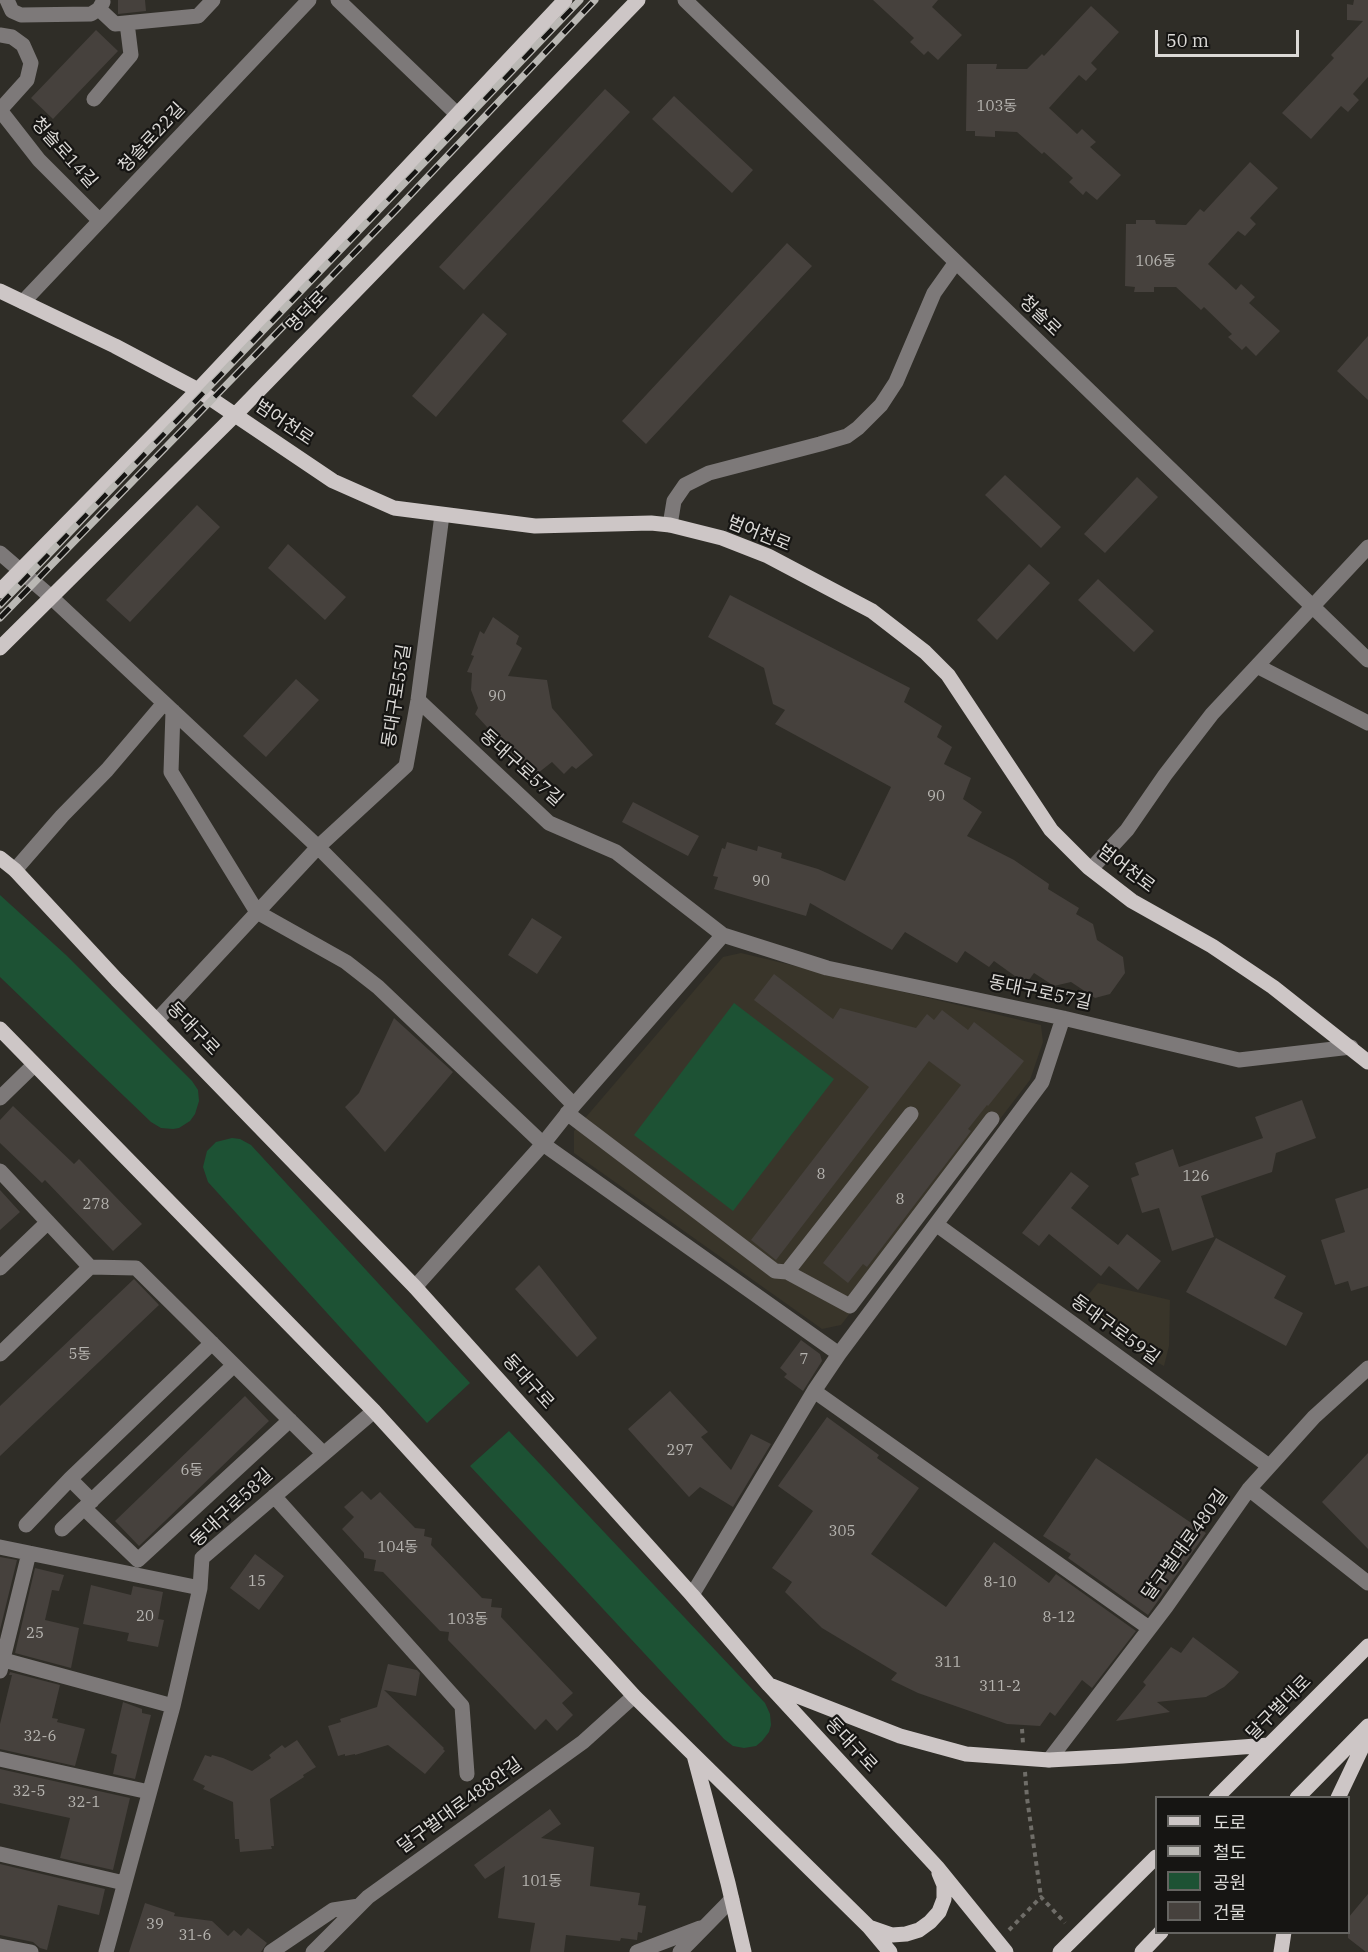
<!DOCTYPE html>
<html>
<head>
<meta charset="utf-8">
<style>
	body { margin:0 }
	#map { position:relative; width:1368px; height:1952px; overflow:hidden; background:#2f2d27; font-family:"IBM Plex Serif","Noto Sans KR",serif }
	canvas { display:block }
	.legend { position:absolute; left:1155px; top:1796px; width:195px; height:138px; box-sizing:border-box; background:#161513; border:2px solid #656461; margin:0; padding:8px 10px; list-style:none; font-size:18px; color:#dcdad7 }
	.legend li { display:flex; align-items:center; gap:12px; height:30px }
	.legend b { width:30px; border:2px solid #656461 }
	.scale { position:absolute; left:1155px; top:30px; width:144px; height:27px; box-sizing:border-box; border:3px solid #dcdad7; border-top:0; padding-left:8px; font-size:18px; line-height:21px; white-space:nowrap; color:#dcdad7; -webkit-text-stroke:4px #161513; paint-order:stroke }
</style>
</head>
<body>
<div id="map">
<canvas width="1368" height="1952"></canvas>
<ul class="legend">
<li><b style="height:8px;background:#cdc6c6"></b>도로</li>
<li><b style="height:8px;background:#bab8b4"></b>철도</li>
<li><b style="height:16px;background:#1d5234"></b>공원</li>
<li><b style="height:16px;background:#46413d"></b>건물</li>
</ul>
<div class="scale">50 m</div>
</div>
<script>
const ctx = document.querySelector('canvas').getContext('2d');
ctx.lineJoin = 'round';
function fill(path, color) {
  ctx.fillStyle = color;
  ctx.fill(path, 'evenodd');
}
function toPath(rows) {
  const path = new Path2D();
  for (const r of rows) {
    path.moveTo(r[0], r[1]);
    for (let i = 2; i < r.length; i += 2) path.lineTo(r[i], r[i + 1]);
  }
  return path;
}
function strokePath(path, color, width, dash) {
  ctx.strokeStyle = color;
  ctx.lineWidth = width;
  ctx.lineCap = dash ? 'butt' : 'round';
  ctx.setLineDash(dash || []);
  ctx.stroke(path);
}
function write(font, color, halo, rows, align = 'center') {
  ctx.font = font + ' "IBM Plex Serif","Noto Sans KR",serif';
  ctx.lineWidth = 4.5;
  ctx.setLineDash([]);
  ctx.textBaseline = 'middle';
  ctx.strokeStyle = halo;
  ctx.fillStyle = color;
  for (const [text, x, y, turn = 0] of rows) {
    ctx.save();
    ctx.translate(x, y);
    ctx.rotate((+turn || 0) * Math.PI / 180);
    ctx.textAlign = isNaN(turn) ? turn : align;
    if (halo) ctx.strokeText(text, 0, 0);
    ctx.fillText(text, 0, 0);
    ctx.restore();
  }
}
const built = toPath([
	[741,953,1041,1025,1043,1042,1030,1080,841,1325,822,1329,574,1153,574,1131,723,957],
	[1098,1283,1170,1300,1169,1346,1164,1366,1124,1345,1105,1324,1080,1305]
]);
const green = toPath([
	[0,895,66,955,192,1081,198,1090,199,1101,195,1114,190,1121,179,1128,173,1129,161,1128,151,1122,0,977],
	[734,1003,834,1079,733,1211,634,1135],
	[232,1138,240,1139,251,1145,470,1383,427,1423,208,1182,203,1167,207,1151,216,1142],
	[509,1431,765,1703,770,1714,771,1725,769,1732,762,1741,756,1746,744,1748,733,1746,724,1739,470,1466]
]);
const building = toPath([
	[118,0,145,0,146,11,118,14],
	[873,0,938,0,932,7,962,35,938,60,928,51,924,55,910,42,914,38],
	[1354,0,1368,0,1368,77,1353,94,1359,100,1348,112,1341,106,1311,139,1282,113,1334,58,1331,55,1363,21,1347,20,1347,4,1353,5],
	[1091,6,1119,32,1091,63,1097,69,1086,81,1079,75,1049,108,1077,134,1082,129,1096,142,1090,147,1121,175,1097,200,1086,191,1083,195,1069,182,1073,178,1044,152,1042,154,1017,132,995,131,995,137,975,136,975,131,966,131,967,64,997,64,996,69,1027,69,1042,54,1044,56],
	[96,30,118,51,53,119,31,98],
	[605,89,630,112,464,290,439,267],
	[674,96,753,170,732,193,652,119],
	[1250,162,1278,188,1250,218,1256,224,1245,236,1238,231,1208,264,1236,290,1241,284,1255,297,1249,303,1280,331,1256,356,1246,346,1242,350,1228,337,1232,334,1204,307,1201,310,1176,287,1154,287,1154,292,1134,292,1135,287,1125,286,1126,224,1136,224,1136,220,1155,220,1156,224,1186,225,1200,209,1204,212],
	[787,243,812,266,646,444,622,421],
	[483,313,507,334,436,417,412,396],
	[1368,336,1368,400,1337,371],
	[1005,475,1061,527,1041,548,985,495],
	[1137,477,1158,497,1105,553,1084,534],
	[197,505,220,527,130,622,106,600],
	[288,544,346,597,325,620,268,568],
	[1029,564,1050,583,997,640,977,620],
	[1098,579,1154,631,1134,652,1078,600],
	[730,595,910,688,904,702,942,726,937,737,952,747,944,764,971,778,963,799,982,812,967,836,1014,860,1049,884,1048,889,1079,908,1076,914,1093,924,1097,940,1123,957,1125,973,1110,994,1095,998,1071,982,1054,986,1034,973,1026,984,994,961,989,967,965,951,957,963,905,932,892,950,810,903,806,916,714,889,718,877,713,876,722,848,725,849,727,842,757,851,758,846,782,853,781,858,818,869,845,881,891,787,775,724,785,710,773,704,764,668,708,637],
	[493,617,519,636,516,644,522,648,508,676,547,680,552,708,593,755,576,769,572,766,564,774,552,762,533,777,475,714,478,708,471,690,472,673,467,672,474,656,471,655,480,631,484,634],
	[296,679,319,700,266,757,243,736],
	[633,802,699,836,688,856,622,822],
	[532,918,562,937,537,974,508,955],
	[774,974,833,1019,840,1008,916,1028,927,1014,934,1020,942,1010,968,1030,974,1022,1024,1061,988,1106,987,1105,968,1129,971,1131,867,1267,863,1264,848,1283,823,1263,961,1085,929,1061,776,1260,751,1240,869,1087,754,1000],
	[394,1018,453,1072,385,1152,345,1107,359,1093],
	[1302,1100,1316,1138,1276,1153,1272,1172,1201,1196,1214,1237,1172,1251,1159,1208,1142,1213,1131,1178,1139,1175,1135,1163,1173,1149,1179,1167,1263,1138,1255,1117],
	[13,1106,74,1164,79,1159,142,1224,113,1251,45,1180,42,1183,0,1143,0,1120],
	[1071,1172,1089,1186,1071,1208,1118,1245,1127,1234,1161,1261,1138,1290,1109,1266,1101,1276,1049,1234,1039,1246,1022,1233],
	[1368,1188,1368,1286,1351,1291,1348,1281,1335,1285,1321,1240,1345,1232,1335,1199],
	[0,1190,20,1212,0,1230],
	[1216,1238,1286,1276,1274,1298,1303,1313,1286,1346,1186,1292],
	[539,1265,597,1338,577,1357,515,1289],
	[134,1279,159,1305,0,1456,0,1406],
	[801,1340,820,1354,822,1361,803,1391,784,1377,787,1374,780,1368],
	[670,1391,708,1432,701,1437,731,1470,751,1434,771,1444,733,1507,700,1487,689,1497,628,1429],
	[245,1396,269,1421,139,1546,115,1521],
	[827,1417,879,1455,877,1458,919,1488,871,1554,946,1607,994,1542,1049,1583,1056,1574,1136,1631,1092,1688,1082,1680,1055,1716,1050,1712,1040,1726,1007,1724,918,1693,891,1680,897,1673,822,1628,785,1592,792,1582,772,1568,813,1511,778,1486],
	[1368,1453,1368,1549,1322,1502],
	[1096,1458,1206,1533,1148,1615,1068,1558,1071,1554,1043,1536],
	[362,1491,371,1500,380,1492,415,1528,425,1529,424,1536,432,1538,431,1545,482,1598,492,1599,491,1607,502,1608,501,1617,573,1693,562,1703,573,1715,557,1731,546,1719,535,1730,448,1640,449,1632,440,1631,383,1572,374,1571,376,1560,364,1558,364,1553,342,1529,354,1517,344,1507],
	[255,1554,284,1576,259,1610,230,1588],
	[0,1557,17,1560,0,1630],
	[35,1568,64,1575,59,1591,52,1590,45,1620,79,1628,71,1668,15,1653],
	[91,1585,131,1595,133,1586,163,1592,158,1619,164,1620,158,1647,127,1641,129,1633,83,1624],
	[1193,1637,1239,1672,1234,1678,1224,1687,1206,1697,1157,1702,1170,1712,1116,1721,1146,1685,1143,1682,1171,1647,1181,1653],
	[388,1664,417,1670,420,1673,416,1696,384,1690,444,1748,443,1749,445,1751,425,1774,388,1745,355,1755,355,1754,345,1756,345,1754,338,1756,328,1726,341,1722,340,1719,377,1707],
	[10,1672,60,1685,52,1718,58,1719,57,1722,85,1729,75,1766,0,1749,0,1724,12,1675,9,1675],
	[123,1702,142,1709,142,1713,151,1715,135,1779,113,1774,117,1755,111,1753],
	[297,1740,316,1767,303,1775,304,1777,270,1799,274,1846,271,1846,272,1849,240,1852,239,1839,235,1839,233,1802,203,1789,205,1786,193,1780,205,1755,211,1757,212,1755,223,1758,252,1771,271,1758,269,1755,282,1745,285,1748],
	[0,1769,130,1798,113,1870,60,1858,70,1818,0,1803],
	[550,1809,561,1824,541,1838,594,1847,590,1886,640,1893,638,1905,646,1906,642,1933,638,1932,637,1940,621,1938,620,1941,566,1935,564,1952,530,1952,535,1923,498,1918,505,1866,485,1879,474,1865],
	[0,1864,105,1889,99,1915,58,1905,47,1950,40,1948,33,1942,0,1935],
	[1368,1894,1368,1952,1366,1952,1348,1938,1348,1918],
	[145,1903,175,1913,174,1916,212,1921,228,1936,234,1930,241,1936,248,1928,267,1943,261,1952,129,1952]
]);
const path = toPath([
	[1022,1729,1023,1744],
	[1025,1772,1027,1798,1041,1897],
	[1009,1930,1041,1897,1065,1923]
]);
const minor = toPath([
	[7,0,12,11,21,15,91,14,99,9,103,2],
	[338,0,458,115],
	[685,0,1368,660],
	[99,9,115,24,198,16,213,0],
	[0,35,12,37,23,45,31,63,27,80,0,110],
	[94,99,131,55,127,23],
	[0,110,39,160,100,221],
	[23,302,309,0],
	[670,525,674,501,685,485,709,473,820,444,847,436,858,428,881,405,896,382,934,293,956,262],
	[0,553,51,597,318,847,574,1105],
	[1257,666,1368,723],
	[418,700,549,823,616,852,723,935],
	[173,711,171,772,257,912,346,962,378,987,543,1144,839,1354],
	[1091,869,1127,830,1165,775,1212,714,1368,547],
	[15,870,62,816,107,770,164,703],
	[157,1020,318,847,406,766,418,700,442,515],
	[0,1098,34,1065],
	[567,1113,775,1271,787,1272,850,1306,992,1119],
	[0,1171,90,1267,136,1268,323,1453],
	[937,1225,1269,1466],
	[0,1268,48,1222],
	[787,1272,911,1114],
	[415,1287,543,1144,574,1105,723,935,827,968,1063,1018,1239,1060,1351,1047],
	[0,1354,90,1267],
	[814,1391,1149,1628],
	[1249,1489,1368,1583],
	[274,1496,462,1706,467,1774],
	[92,1501,70,1479,212,1343],
	[86,1506,234,1365],
	[26,1525,70,1479],
	[62,1529,84,1508,138,1560,290,1420],
	[0,1547,200,1588],
	[692,1595,814,1391,839,1354,1042,1082,1063,1018],
	[0,1659,173,1706],
	[0,1671,29,1553],
	[0,1759,149,1792],
	[1049,1760,1166,1607,1249,1489,1314,1417,1368,1368],
	[0,1854,124,1883],
	[0,1946,31,1952],
	[106,1952,173,1706,200,1588,202,1558,374,1411],
	[271,1952,333,1910,359,1906],
	[313,1952,368,1897,583,1742,634,1696],
	[637,1952,700,1928],
	[680,1952,732,1899]
]);
const major = toPath([
	[0,291,115,346,198,390,333,481,394,508,535,526,651,523,670,525,722,538,768,556,872,611,925,652,948,675,1051,830,1088,867,1132,901,1212,946,1273,987,1368,1062],
	[0,591,198,390,565,0],
	[0,648,236,414,638,0],
	[0,858,15,870,117,980,415,1287,692,1595,769,1685,937,1867,1006,1952],
	[0,1029,374,1411,634,1696,869,1927,890,1952],
	[772,1686,900,1736,966,1754,1049,1760,1123,1756,1269,1745],
	[694,1755,728,1883,744,1952],
	[1216,1798,1368,1646],
	[1297,1798,1368,1726],
	[1338,1798,1368,1735],
	[869,1927,892,1935,906,1934,919,1930,930,1922,939,1912,944,1899,944,1885,939,1873],
	[1060,1952,1156,1857],
	[1142,1952,1161,1932],
	[1281,1952,1284,1932]
]);
const rail = toPath([
	[0,605,580,0],
	[0,618,398,208,595,0]
]);
const numberNames = [
	["103동",997,107],
	["106동",1156,262],
	["90",497,697],
	["90",936,797],
	["90",761,882],
	["8",821,1175],
	["126",1196,1177],
	["8",900,1200],
	["278",96,1205],
	["5동",80,1355],
	["7",804,1360],
	["297",680,1451],
	["6동",192,1471],
	["305",842,1532],
	["104동",398,1548],
	["15",257,1582],
	["8-10",1000,1583],
	["20",145,1617],
	["8-12",1059,1618],
	["103동",468,1620],
	["25",35,1634],
	["311",948,1663],
	["311-2",1000,1687],
	["32-6",40,1737],
	["32-5",29,1792],
	["32-1",84,1803],
	["101동",542,1882],
	["39",155,1925],
	["31-6",195,1936]
];
const streetNames = [
	["청솔로22길",152,138,-47],
	["청솔로14길",64,153,48],
	["명덕로",307,312,-46],
	["청솔로",1040,316,44],
	["범어천로",284,423,34],
	["범어천로",759,534,22],
	["동대구로55길",397,696,-81],
	["동대구로57길",521,768,42],
	["범어천로",1126,869,37],
	["동대구로57길",1040,993,12],
	["동대구로",193,1029,46],
	["동대구로59길",1115,1330,36],
	["동대구로",528,1382,48],
	["동대구로58길",232,1508,-43],
	["달구벌대로480길",1185,1545,-54],
	["달구벌대로",1279,1708,-45],
	["동대구로",851,1745,47],
	["달구벌대로488안길",460,1806,-36]
];
fill(built, '#39352a');
fill(green, '#1d5234');
fill(building, '#46413d');
strokePath(path, '#6f6d68', 4, [4.5, 4.5]);
strokePath(minor, '#7d7979', 15);
strokePath(major, '#cdc6c6', 15);
strokePath(rail, '#bab8b4', 7);
strokePath(rail, '#161513', 4.5, [14]);
write('15px', '#b6b4b0', null, numberNames);
write('18px', '#dcdad7', '#161513', streetNames);
</script>
</body>
</html>
